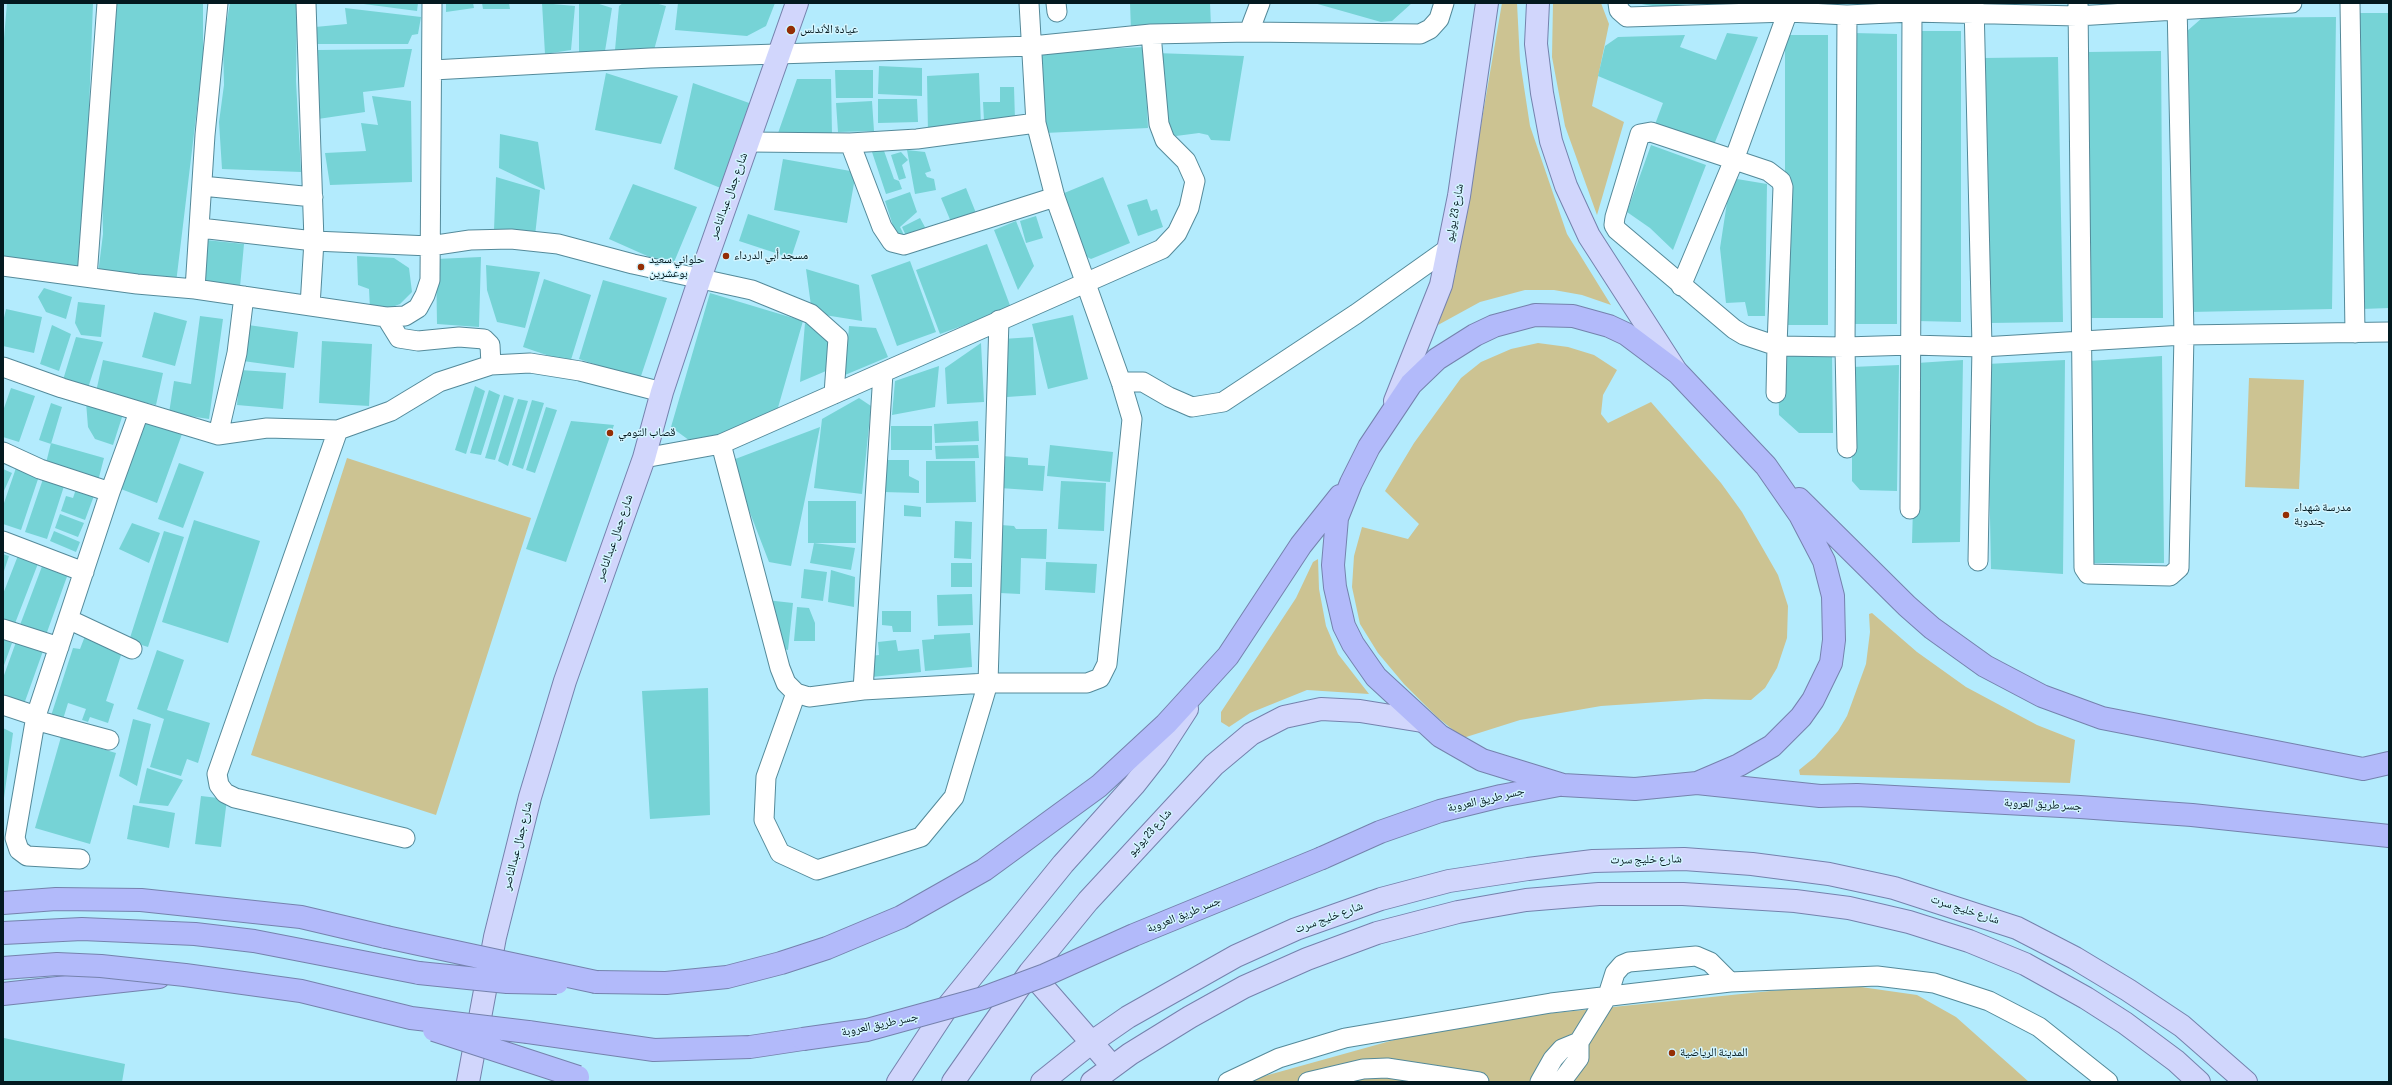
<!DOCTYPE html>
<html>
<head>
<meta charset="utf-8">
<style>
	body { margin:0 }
	#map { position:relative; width:2392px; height:1085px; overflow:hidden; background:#b3ebfd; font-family:"Sofia Sans Condensed",sans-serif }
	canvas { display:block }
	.frame { position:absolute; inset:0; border:4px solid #03191f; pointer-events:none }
</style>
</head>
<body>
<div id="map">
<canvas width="2392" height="1085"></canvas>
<div class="frame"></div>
</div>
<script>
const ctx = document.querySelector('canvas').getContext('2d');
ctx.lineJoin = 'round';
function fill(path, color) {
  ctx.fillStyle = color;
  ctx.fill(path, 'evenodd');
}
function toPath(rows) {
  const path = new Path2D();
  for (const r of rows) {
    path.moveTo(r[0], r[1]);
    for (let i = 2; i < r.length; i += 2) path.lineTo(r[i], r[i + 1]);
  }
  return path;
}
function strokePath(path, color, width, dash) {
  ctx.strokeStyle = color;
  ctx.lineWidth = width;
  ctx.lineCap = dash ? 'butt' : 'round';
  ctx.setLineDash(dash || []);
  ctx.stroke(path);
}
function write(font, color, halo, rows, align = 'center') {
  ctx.font = font + ' "Sofia Sans Condensed","Noto Naskh Arabic",sans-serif';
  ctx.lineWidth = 3;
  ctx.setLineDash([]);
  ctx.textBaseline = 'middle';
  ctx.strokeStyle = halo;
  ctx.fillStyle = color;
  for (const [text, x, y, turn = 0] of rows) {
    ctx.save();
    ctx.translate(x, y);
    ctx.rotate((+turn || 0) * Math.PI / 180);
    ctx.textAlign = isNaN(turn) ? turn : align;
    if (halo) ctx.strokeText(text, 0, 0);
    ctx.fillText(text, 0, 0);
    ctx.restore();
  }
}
const green = toPath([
	[1502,3,1517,3,1520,61,1530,126,1567,234,1611,305,1582,295,1554,290,1525,290,1480,302,1438,325,1455,276],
	[1553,3,1601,3,1609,24,1592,106,1624,122,1597,215,1565,126,1552,57],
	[1538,343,1568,347,1594,355,1617,370,1603,395,1601,414,1608,423,1651,402,1721,483,1742,512,1778,575,1788,606,1787,638,1777,668,1765,688,1751,700,1705,699,1601,706,1520,720,1463,738,1437,717,1404,684,1378,653,1360,624,1352,587,1354,556,1362,527,1408,539,1419,524,1385,491,1414,443,1461,378,1481,362,1511,349],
	[2249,378,2304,380,2299,489,2245,487],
	[347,458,531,518,436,815,251,755],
	[1318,559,1319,589,1326,626,1338,654,1369,694,1307,690,1250,713,1229,727,1221,722,1221,712,1296,598,1313,562],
	[1872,613,1917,652,1966,687,2037,725,2075,740,2070,783,1800,775,1799,770,1815,757,1838,731,1847,716,1866,664,1870,632,1869,614],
	[1840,984,1917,995,1956,1017,2029,1082,1243,1082,1455,1023]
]);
const building = toPath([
	[7,3,93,3,83,269,3,261,3,50],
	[113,3,203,3,203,59,176,283,98,274,103,234,102,187,106,148],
	[230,3,297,3,296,81,301,172,222,169,219,122,224,85,223,43],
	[356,3,418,3,417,11],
	[446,3,473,3,474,8,446,12],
	[482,3,509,3,510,9,483,9],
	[542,3,575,6,571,50,545,54],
	[579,3,596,3,612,8,605,51,579,53],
	[623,3,655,3,666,6,654,50,615,50,619,6],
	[678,3,775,3,766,26,747,36,675,30],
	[1130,3,1210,3,1211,26,1131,30],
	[1314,3,1412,3,1392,21,1381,22],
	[1636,3,1687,3,1687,4,1658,7],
	[345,8,421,17,418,34,412,35,408,44,316,44,315,27,347,24],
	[2357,13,2389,13,2389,308,2362,309],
	[2336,17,2332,309,2190,312,2186,32,2202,18],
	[1917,31,1961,31,1961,322,1917,321],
	[1727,33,1758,37,1713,147,1654,127,1663,103,1598,76,1605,46,1618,37,1685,35,1680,47,1716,60],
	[1853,33,1897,34,1897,324,1853,324],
	[1785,35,1828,35,1828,325,1785,325],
	[1144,47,1148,128,1045,133,1040,52],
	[412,49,404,87,363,92,365,112,318,119,317,50],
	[2161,51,2163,318,2090,318,2088,52],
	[1155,53,1244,56,1230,141,1211,140,1208,135,1199,133,1176,136,1164,128],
	[2058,57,2063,322,1988,323,1984,58],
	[879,66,922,68,922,96,878,94],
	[835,70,873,70,873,98,836,98],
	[606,73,678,96,661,144,595,130],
	[979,73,981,126,928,133,927,76],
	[797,79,831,79,832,135,777,136],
	[693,83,752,104,723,189,674,169],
	[1000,87,1014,87,1015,120,984,121,983,102,1000,102],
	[372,96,411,101,412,182,330,185,325,153,366,151,361,123,378,125],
	[878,99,917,99,918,122,878,123],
	[872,101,874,131,838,132,836,103],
	[500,134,538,142,545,190,499,168],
	[1651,145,1706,165,1673,250,1650,228,1627,212],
	[883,148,894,179,899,181,902,189,886,194,872,152],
	[907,150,925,152,931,171,925,173,927,177,934,179,936,190,915,194],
	[901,152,908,160,902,165,906,178,899,180,891,155],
	[783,159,856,172,847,223,774,210],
	[496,177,540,190,535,236,494,230],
	[1103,177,1130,243,1091,259,1081,254,1057,196],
	[1737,179,1767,184,1765,316,1748,316,1745,302,1726,303,1720,248,1728,196],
	[633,184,697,207,672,267,609,239],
	[966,188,978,218,954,229,941,198],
	[910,192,917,212,900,227,904,235,898,241,885,201],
	[1147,199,1151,211,1157,209,1163,227,1138,236,1127,205],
	[748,214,800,231,791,258,739,241],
	[1036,216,1043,238,1026,243,1020,221],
	[920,218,926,229,907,238,902,227],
	[1016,221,1034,266,1018,290,994,230],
	[206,240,244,244,240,287,205,284],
	[987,244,1011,308,940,334,916,270],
	[357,256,394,258,409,268,412,292,400,304,387,309,370,309,369,289,358,285],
	[481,257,479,327,437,324,436,259],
	[910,261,936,332,897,346,871,275],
	[486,265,540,272,525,328,497,322,487,290],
	[806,269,859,285,862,321,812,313],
	[544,279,591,295,570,363,523,347],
	[603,280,667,298,640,379,579,359],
	[44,288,72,297,66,319,46,312,38,297],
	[710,293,803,321,777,411,697,446,671,427],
	[78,302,105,305,101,337,81,335,75,323],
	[6,309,42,317,34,353,3,346,3,322],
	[154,312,187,321,175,366,142,357],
	[1073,315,1088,379,1048,389,1032,324],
	[200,316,223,319,209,419,169,413,174,381,191,384],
	[805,323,830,333,826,371,800,382],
	[52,325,71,334,59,371,40,364],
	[248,325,298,332,294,368,243,361],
	[849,326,876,328,888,357,845,375],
	[76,337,103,342,88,388,63,380],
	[1033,337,1036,395,1007,397,1003,339],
	[322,341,372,344,369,406,319,403],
	[981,343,984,402,947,404,945,368],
	[1832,355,1833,433,1799,433,1779,415,1778,356],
	[2162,356,2164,563,2092,563,2089,361],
	[103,360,163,373,156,405,96,392],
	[1963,360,1960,542,1912,543,1917,363],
	[2065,360,2063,574,1991,569,1987,364],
	[1899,365,1897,491,1860,490,1852,481,1852,367],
	[939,366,935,407,892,415,895,381],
	[240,370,286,373,283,409,237,405],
	[475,386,485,391,466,454,455,450],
	[11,388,35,396,19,442,3,437,3,411],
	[489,390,500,395,481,455,470,453],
	[504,395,514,398,495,460,485,458],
	[859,398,871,406,862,494,814,488,822,419],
	[518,399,528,401,508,466,498,461],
	[532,400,544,403,523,469,512,465],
	[86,402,123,414,113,445,95,439,88,427],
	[51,403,62,407,51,444,39,440],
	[546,407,557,410,535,473,526,470],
	[146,421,182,434,157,503,121,489],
	[571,421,614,425,566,562,526,549],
	[978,421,979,441,935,443,934,424],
	[891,426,932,426,932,450,891,450],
	[820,427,791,566,769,562,730,461],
	[51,443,104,458,98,481,45,467],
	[978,445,979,458,936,459,935,446],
	[1050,445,1113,452,1110,482,1047,476],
	[1002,456,1028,458,1028,465,1045,466,1043,491,1000,488],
	[883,460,909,460,909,476,919,481,919,493,883,492],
	[926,461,975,461,976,502,926,503],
	[179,463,204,472,183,528,158,519],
	[17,465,40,473,21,530,3,524,3,506],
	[3,469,12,473,3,493],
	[44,476,65,483,47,539,25,532],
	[1061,481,1106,483,1104,531,1058,529],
	[77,486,95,493,85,520,61,511,66,496,73,498],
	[808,501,856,501,856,543,808,543],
	[904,505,921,507,921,517,904,516],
	[60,514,84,523,78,537,55,528],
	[194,520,260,541,228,643,162,622],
	[955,521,972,522,971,559,954,558],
	[132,523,160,533,149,563,119,549],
	[1001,525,1014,526,1016,529,1047,529,1046,559,1021,558,1020,594,1000,593],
	[54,531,80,542,76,552,50,541],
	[164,531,184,537,148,647,129,641],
	[814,543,855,548,851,570,810,563],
	[19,553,39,561,14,626,3,622,3,594],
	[3,554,9,556,3,574],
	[44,561,69,571,46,635,20,625],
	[1046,562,1097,564,1095,593,1045,590],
	[951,563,972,563,972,587,951,587],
	[804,569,827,572,823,601,801,598],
	[831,570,855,577,854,607,828,602],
	[972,594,973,625,938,626,937,595],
	[766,600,793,603,788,650,779,648],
	[797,607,809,608,815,623,815,641,794,641],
	[882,611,911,611,911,632,893,632,892,626,882,625],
	[970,633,972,667,925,671,922,640,934,639,934,635],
	[85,636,123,649,106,701,114,704,108,723,90,717,88,722,82,720,86,709,68,703,61,726,49,722,73,648,80,649],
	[3,639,12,643,3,668],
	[896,640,898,651,919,649,921,672,872,677,870,656,879,655,878,642],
	[16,642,43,651,23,707,3,700,3,678],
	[157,650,184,660,167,710,210,723,198,763,187,759,181,776,150,767,164,719,137,709],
	[708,688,710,815,650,819,642,691],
	[133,719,151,724,137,786,119,776],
	[3,728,13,733,4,798,3,797],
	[61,737,116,753,90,844,35,828],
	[147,768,183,780,168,806,139,803],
	[201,796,227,799,221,847,195,844],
	[133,805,175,813,169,848,127,839],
	[4,1038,125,1064,122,1082,3,1082]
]);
const minor = toPath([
	[306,3,314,241,310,306],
	[1056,3,1057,12],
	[1618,3,1619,10,1627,17,1788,12,1847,15,1912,12,2077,16,2292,3],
	[1974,3,1982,347,1978,561],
	[2078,3,2084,568,2088,574,2170,576,2179,568,2184,335,2177,3],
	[2350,3,2355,333],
	[1249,32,1260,3],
	[433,70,650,58,1032,46,1151,34,1249,32,1420,34,1430,29,1439,19,1444,3],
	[749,142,850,143,917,139,1036,123],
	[850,143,882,227,892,242,904,245,1055,197],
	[202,186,313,197],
	[200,228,314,241,430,246,470,240,511,239,558,244,633,264,752,290,811,314,838,338,834,394],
	[3,266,137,284,195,289,386,317,405,316,418,308,425,295,430,280,432,3],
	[87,277,107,3],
	[1681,286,1734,160,1791,3],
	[195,289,205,135,218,3],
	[386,317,399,338,418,341,459,337,484,339,490,345,491,365],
	[3,367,62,388,218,435,267,428,338,430,391,411,439,382,491,365,530,363,580,371,662,392],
	[1121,382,1143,382,1169,397,1192,407,1223,402,1356,314,1449,248],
	[1776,393,1777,346,1783,187,1781,181,1768,171,1651,132,1640,134,1615,217,1614,225,1617,230,1734,329,1744,335,1777,346,1845,347,1912,345,1982,347,2184,335,2389,332],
	[338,430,217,774,219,785,225,793,235,798,405,838],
	[218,435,237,353,244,296],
	[721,444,780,668,786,683,796,693,809,697,863,690,988,683,1087,683,1100,678,1107,664,1132,419,1121,382,1055,197,1036,123,1029,3],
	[1847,448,1845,347,1847,15],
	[3,452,40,469,110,492],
	[644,458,721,444,1162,249,1177,233,1189,208,1195,181,1186,161,1165,140,1159,124,1151,34],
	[1910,509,1912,12],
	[3,541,84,572],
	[68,619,132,649],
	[3,629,59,647],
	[863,690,883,373],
	[796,693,766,777,764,820,780,853,817,870,921,837,954,797,988,683,999,320],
	[3,705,36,716],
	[35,720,109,740],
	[80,859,27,856,19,850,15,838,36,716,110,492,139,412],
	[1228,1082,1279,1058,1345,1038,1551,1003,1730,982,1877,976,1934,983,1989,1001,2039,1027,2108,1082],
	[1308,1082,1363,1069,1387,1068,1479,1082],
	[1540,1082,1553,1059,1562,1049,1579,1042],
	[1561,1082,1579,1058,1579,1042,1608,995,1615,973,1622,965,1629,962,1696,956,1710,962,1730,982]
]);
const major = toPath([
	[1538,3,1536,44,1542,93,1551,141,1566,186,1589,236,1676,371],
	[1395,401,1441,285,1459,196,1487,3],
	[1030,972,1112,1066],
	[468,1082,495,937,530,797,565,681,644,458,662,392,700,278,797,3],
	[898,1082,948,1006,1063,864,1134,785,1156,757,1187,709],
	[953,1082,1030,972,1088,901,1214,765,1251,734,1284,717,1321,709,1360,711,1422,721],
	[1042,1082,1092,1042,1128,1017,1236,956,1296,929,1381,899,1449,881,1528,869,1593,861,1684,859,1752,864,1829,874,1894,888,2017,928,2075,958,2128,990,2182,1026,2246,1082],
	[1092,1082,1130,1054,1190,1017,1244,987,1307,959,1377,933,1458,912,1526,900,1599,894,1683,894,1795,901,1849,908,1909,922,1969,941,2025,964,2086,998,2125,1023,2176,1061,2199,1082]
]);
const highway = toPath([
	[1535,315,1573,316,1609,326,1626,334,1678,373,1766,466,1800,515,1824,561,1833,596,1834,640,1831,663,1813,700,1801,717,1772,746,1739,765,1697,783,1635,789,1563,785,1482,760,1440,736,1376,677,1353,644,1344,626,1335,587,1333,565,1337,518,1351,483,1369,447,1411,384,1437,359,1475,335,1494,326,1535,315],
	[1799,499,1907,606,1932,628,1985,666,2042,696,2102,718,2363,769,2389,763],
	[1697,783,1820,796,1857,795,2080,807,2192,815,2389,836],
	[1322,858,1380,832,1440,811,1501,796,1559,785],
	[3,903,56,899,141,900,301,917,386,937],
	[3,933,82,929,195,934,254,941,419,973],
	[596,982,666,983,727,977,781,963,827,948,901,917,984,870,1099,786,1166,724,1228,656,1301,545,1340,496],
	[3,994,159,977],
	[528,1032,654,1050,750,1047,803,1039]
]);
const highwayBridge = toPath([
	[386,937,596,982],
	[3,968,57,964,101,966,185,975,301,991,411,1018,528,1032],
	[419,973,507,982,557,983],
	[434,1030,578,1077],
	[803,1039,867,1030,983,998,1045,975,1134,935,1322,858]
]);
const markers = [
	[791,30,5,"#942e04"],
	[726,256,4,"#942e04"],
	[641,267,4,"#942e04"],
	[610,433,4,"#942e04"],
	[2286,515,4,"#942e04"],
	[1672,1053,4,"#942e04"]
];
const poiNames = [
	["عيادة الأندلس",800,30],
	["مسجد أبي الدرداء",734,256],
	["حلواني سعيد",649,260],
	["بوعشرين",649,274],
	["قصاب التومي",618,433],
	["مدرسة شهداء",2294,508],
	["جندوبة",2294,522],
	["المدينة الرياضية",1680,1053]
];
const streetNames = [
	["شارع جمال عبدالناصر",729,196,-70],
	["شارع 23 يوليو",1455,213,-80],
	["شارع جمال عبدالناصر",615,538,-71],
	["جسر طريق العروبة",1486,800,-13],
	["جسر طريق العروبة",2043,805,3],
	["شارع 23 يوليو",1150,833,-48],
	["شارع جمال عبدالناصر",518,846,-76],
	["شارع خليج سرت",1646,860,-1],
	["شارع خليج سرت",1965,910,18],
	["جسر طريق العروبة",1184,915,-22],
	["شارع خليج سرت",1329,918,-20],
	["جسر طريق العروبة",880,1025,-12]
];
fill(green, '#ccc392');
fill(building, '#76d3d6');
strokePath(minor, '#548a9a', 21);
strokePath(major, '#7582ad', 24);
strokePath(highway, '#7582ad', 24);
strokePath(minor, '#fff', 19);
strokePath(major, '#d1d6fc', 22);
strokePath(highway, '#b2bafa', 22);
strokePath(highwayBridge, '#7582ad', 24, []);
strokePath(highwayBridge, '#b2bafa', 22);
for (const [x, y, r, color] of markers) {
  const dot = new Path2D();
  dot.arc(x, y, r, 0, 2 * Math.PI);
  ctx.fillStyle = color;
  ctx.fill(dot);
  strokePath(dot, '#d3f5ff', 1.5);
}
write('12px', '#03191f', '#d3f5ff', poiNames, 'left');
write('12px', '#03191f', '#d3f5ff', streetNames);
</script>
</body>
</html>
